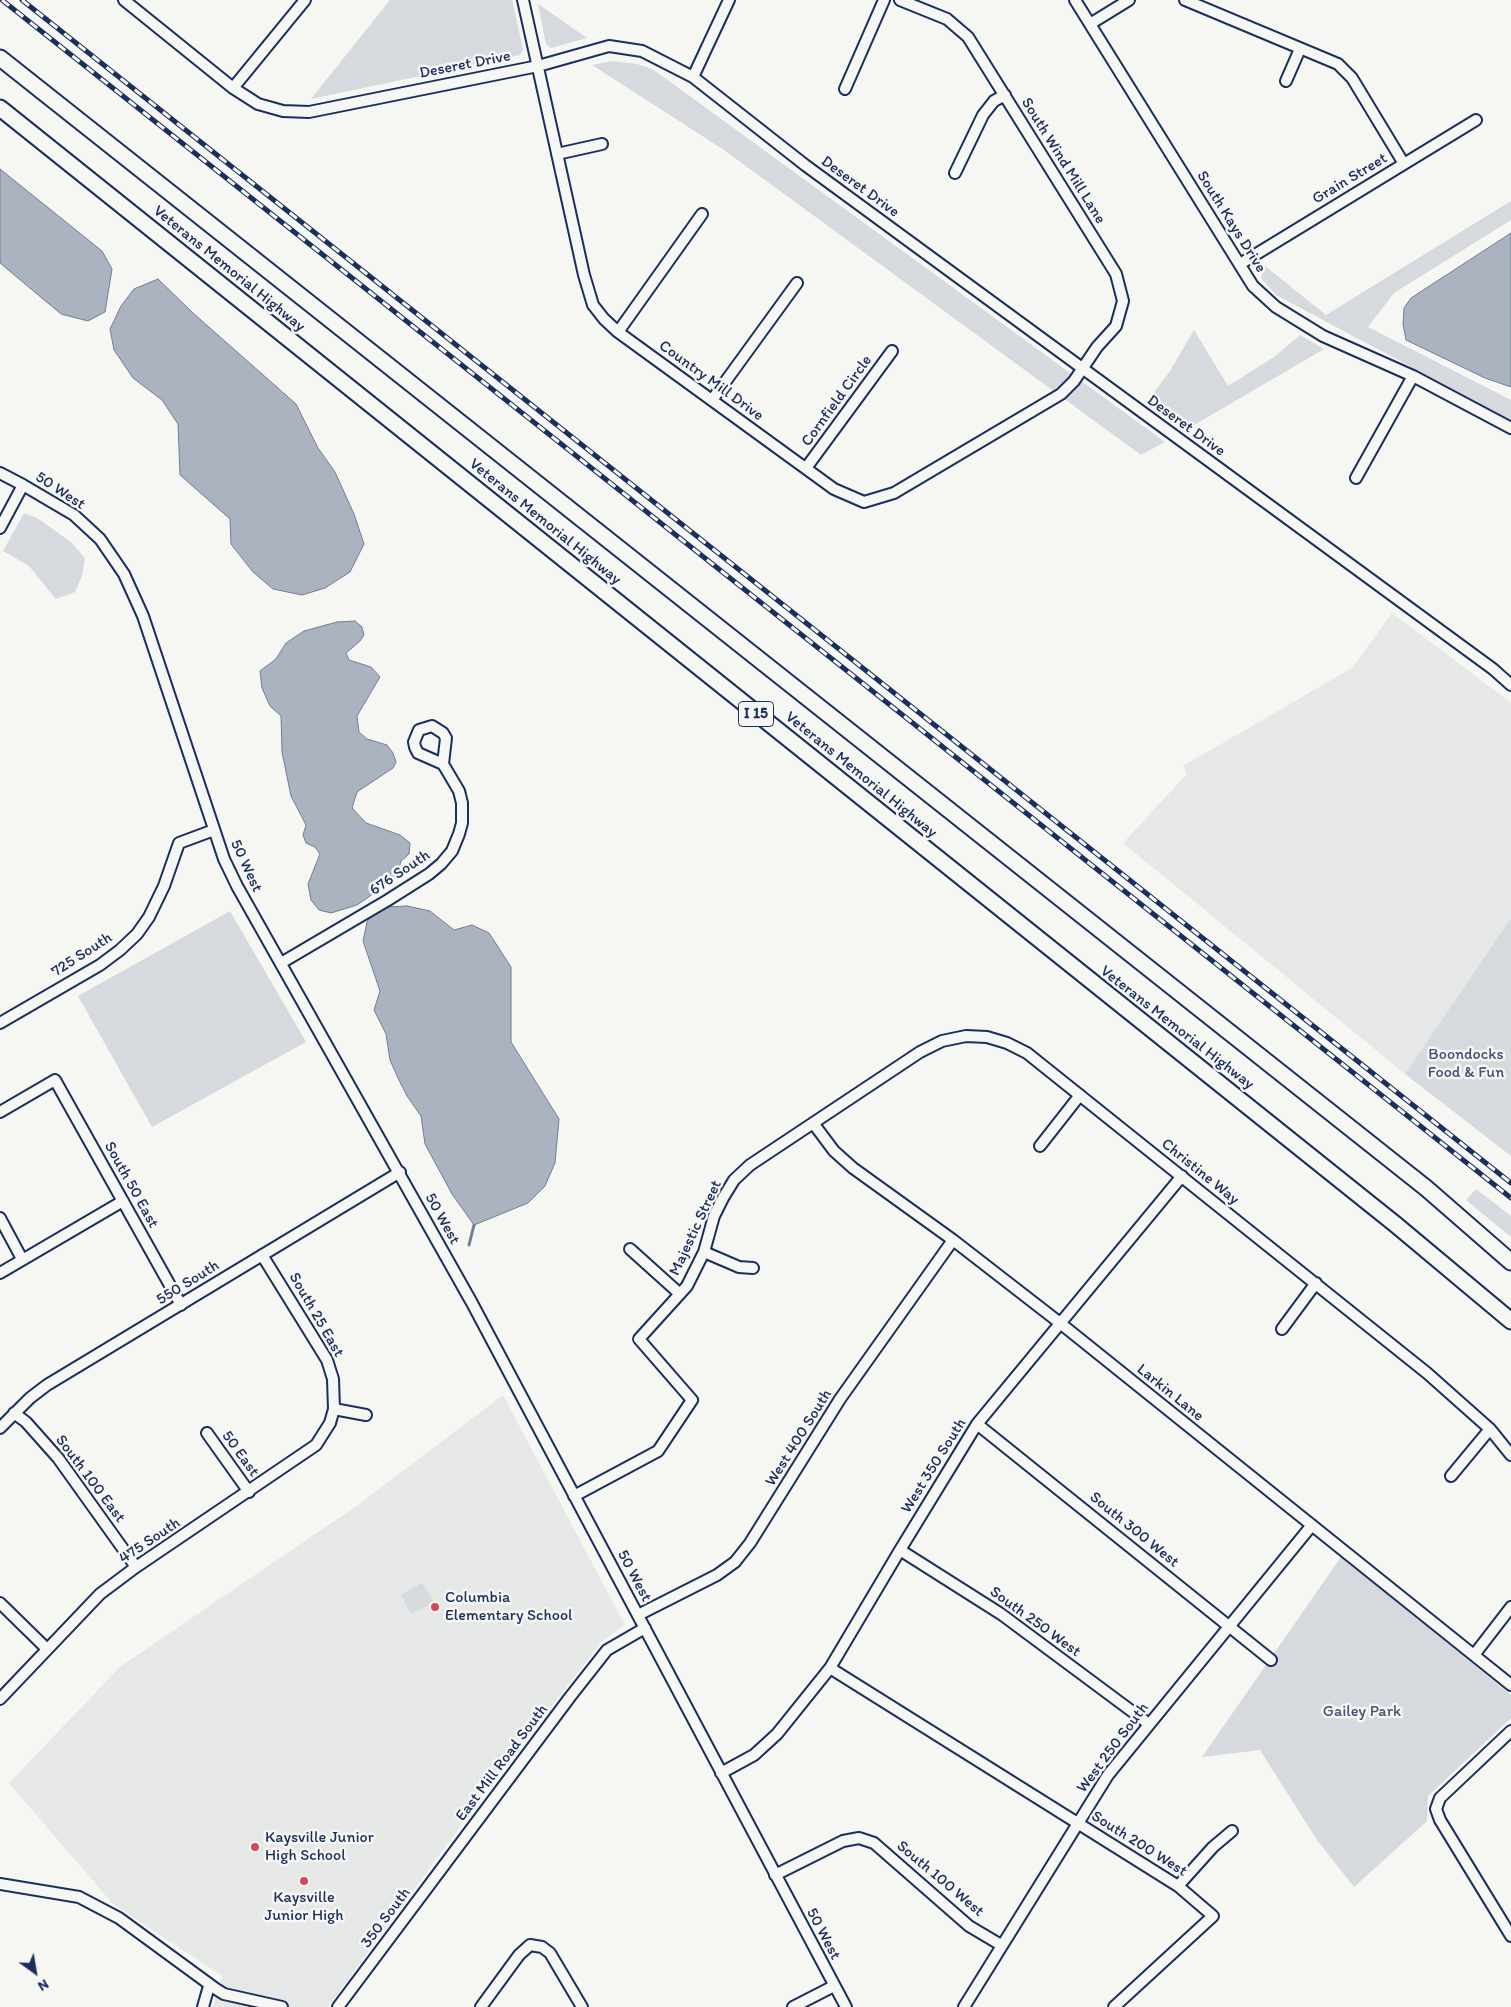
<!DOCTYPE html>
<html>
<head>
<meta charset="utf-8">
<style>
	body { margin:0 }
	#map { position:relative; width:1511px; height:2007px; overflow:hidden; background:#f6f6f2; font-family:Itim,sans-serif }
	canvas { display:block }
	.north { position:absolute; left:10px; top:1947px; width:50px; height:50px; -webkit-text-stroke:4px #f6f6f2; paint-order:stroke; rotate:148deg; font-size:14px; font-weight:700; line-height:20px; text-align:center; color:#1b2f5e }
	.north::after { content:''; display:block; margin:auto; width:18px; height:22px; background:#1b2f5e; clip-path:polygon(50% 0,100% 100%,50% 72%,0 100%) }
</style>
</head>
<body>
<div id="map">
<canvas width="1511" height="2007"></canvas>
<div class="north">N</div>
</div>
<script>
const ctx = document.querySelector('canvas').getContext('2d');
ctx.lineJoin = 'round';
function fill(path, color) {
  ctx.fillStyle = color;
  ctx.fill(path, 'evenodd');
}
function toPath(rows) {
  const path = new Path2D();
  for (const r of rows) {
    path.moveTo(r[0], r[1]);
    for (let i = 2; i < r.length; i += 2) path.lineTo(r[i], r[i + 1]);
  }
  return path;
}
function strokePath(path, color, width, dash) {
  ctx.strokeStyle = color;
  ctx.lineWidth = width;
  ctx.lineCap = dash ? 'butt' : 'round';
  ctx.setLineDash(dash || []);
  ctx.stroke(path);
}
function write(font, color, halo, rows, align = 'center') {
  ctx.font = font + ' Itim,sans-serif';
  ctx.lineWidth = 5;
  ctx.setLineDash([]);
  ctx.textBaseline = 'middle';
  ctx.strokeStyle = halo;
  ctx.fillStyle = color;
  for (const [text, x, y, turn = 0] of rows) {
    ctx.save();
    ctx.translate(x, y);
    ctx.rotate((+turn || 0) * Math.PI / 180);
    ctx.textAlign = isNaN(turn) ? turn : align;
    if (halo) ctx.strokeText(text, 0, 0);
    ctx.fillText(text, 0, 0);
    ctx.restore();
  }
}
const built = toPath([
	[1392,613,1511,703,1511,918,1405,1074,1123,843,1187,774,1183,766,1352,668],
	[503,1395,625,1625,602,1641,486,1791,328,2007,213,2007,222,1976,113,1904,9,1783,121,1666,358,1505]
]);
const green = toPath([
	[390,0,512,0,523,49,520,55,311,99],
	[538,4,587,38,551,48,546,44],
	[612,61,637,64,652,69,665,78,1165,442,1141,455,724,150,592,65],
	[1511,201,1511,220,1394,293,1368,327,1511,400,1511,420,1276,295,1261,278,1265,266,1326,315],
	[1194,330,1228,386,1274,357,1300,335,1324,349,1189,428,1149,399,1170,371],
	[24,513,37,518,71,542,85,558,82,576,75,592,56,599,29,566,3,551],
	[230,911,306,1042,152,1127,78,996],
	[1511,918,1511,1156,1405,1074],
	[1476,1189,1511,1216,1511,1237,1466,1200],
	[1341,1557,1511,1695,1511,1718,1428,1796,1427,1821,1354,1887,1317,1840,1260,1750,1202,1757],
	[422,1583,434,1602,411,1614,401,1595]
]);
const water = toPath([
	[0,169,102,251,112,269,105,312,88,321,61,314,0,263,0,169],
	[1511,233,1511,387,1485,378,1406,340,1403,324,1404,308,1411,298,1511,233],
	[158,279,193,313,296,404,318,448,335,472,354,514,364,544,350,572,325,588,302,595,273,589,253,572,231,544,230,519,180,475,178,424,162,400,133,378,114,350,110,329,121,306,134,289,158,279],
	[355,621,362,627,364,635,360,641,346,653,349,660,371,667,380,677,357,716,359,732,367,739,387,745,393,753,396,762,393,768,357,792,352,808,366,823,400,835,410,843,409,854,401,861,396,878,357,905,331,913,319,910,311,900,308,884,320,854,315,847,306,843,303,835,306,825,291,796,282,752,281,716,270,706,262,688,260,671,276,659,286,643,304,631,337,622,355,621],
	[407,906,430,911,454,930,472,925,489,933,511,967,511,1042,559,1119,555,1163,545,1186,528,1203,474,1225,452,1194,425,1144,421,1116,407,1096,398,1078,390,1060,386,1034,374,1010,380,991,363,941,367,922,373,912,385,907,407,906]
]);
const stream = toPath([
	[469,1245,474,1225]
]);
const minor = toPath([
	[124,0,233,88,258,104,283,111,309,112,538,66,609,46,642,51,693,77,805,165,1493,669,1511,685],
	[523,0,584,275,593,305,604,319,618,332,834,489,864,502,894,493,1061,394,1074,381,1097,347,1116,326,1123,301,1116,274,968,37,947,19,900,0],
	[1075,0,1253,286,1276,307,1323,336,1413,376,1511,428],
	[1185,0,1338,64,1352,78,1404,164],
	[1090,24,1129,0],
	[693,77,729,0],
	[1286,81,1300,49],
	[233,88,305,0],
	[845,89,884,0],
	[557,154,602,144],
	[955,173,983,115,994,101,1005,95],
	[1240,264,1476,120],
	[618,332,702,214],
	[712,400,797,283],
	[806,468,892,351],
	[0,473,23,485,74,515,100,539,124,574,143,616,224,859,237,886,472,1303,846,2007],
	[1356,478,1413,376],
	[0,528,23,485],
	[281,963,388,900,429,874,441,864,452,851,459,834,462,823,462,803,459,791,443,764,446,738,443,733,432,726,419,730,414,742,415,747,418,753,443,764],
	[0,1023,100,965,120,950,137,934,149,917,164,886,179,843,214,830],
	[0,1112,55,1080,181,1305],
	[813,1123,834,1151,853,1168,953,1240,1060,1323,1511,1685],
	[1040,1146,1080,1095],
	[0,1218,22,1259],
	[630,1249,680,1294],
	[704,1252,739,1267,753,1268],
	[0,1273,123,1201],
	[1282,1329,1316,1283],
	[334,1409,366,1415],
	[14,1413,26,1422,58,1458,136,1567],
	[977,1424,1271,1660],
	[0,1428,30,1398,47,1385,400,1172],
	[207,1433,249,1492],
	[1451,1476,1490,1429],
	[574,1496,658,1451,692,1400,639,1339,687,1286,704,1252,714,1216,723,1198,734,1180,750,1165,920,1052,942,1041,966,1036,987,1037,1007,1043,1027,1053,1427,1373,1490,1429,1511,1455],
	[900,1550,1001,1614,1149,1724],
	[0,1603,47,1649],
	[638,1615,717,1575,735,1562,750,1543,840,1399,953,1240],
	[1474,1655,1511,1607],
	[830,1668,1178,1886,1213,1916,1114,2007],
	[0,1699,100,1594,136,1567,316,1445,330,1423,334,1409,333,1379,327,1360,262,1255],
	[1511,1731,1440,1798,1436,1809,1440,1820,1511,1936],
	[721,1773,754,1755,777,1734,830,1668,900,1550,977,1424,1182,1176],
	[775,1875,843,1841,859,1838,874,1843,969,1926,1001,1945],
	[0,1884,79,1897,119,1918,216,1989,224,1994,282,2007],
	[1178,1886,1213,1847,1232,1831],
	[203,2007,209,1986],
	[338,2007,570,1697,607,1650,645,1628],
	[481,2007,519,1955,530,1945,542,1947,550,1953,582,2007],
	[793,2007,834,1986],
	[964,2007,1108,1775,1312,1525]
]);
const highway = toPath([
	[0,58,1426,1188,1511,1262],
	[0,108,1395,1224,1511,1321]
]);
const rail = toPath([
	[2,0,1511,1198],
	[22,0,1511,1183]
]);
const markers = [
	[435,1607,5,"#d1495b"],
	[255,1847,5,"#d1495b"],
	[304,1881,5,"#d1495b"]
];
const shields = [
	[756,714,35]
];
const shieldNames = [
	["I 15",756,714]
];
const streetNames = [
	["Deseret Drive",465,65,-11],
	["South Wind Mill Lane",1063,161,58],
	["Grain Street",1350,179,-31],
	["Deseret Drive",860,187,36],
	["South Kays Drive",1231,222,58],
	["Veterans Memorial Highway",229,269,39],
	["Country Mill Drive",711,381,36],
	["Cornfield Circle",837,401,-54],
	["Deseret Drive",1186,426,36],
	["50 West",60,491,33],
	["Veterans Memorial Highway",545,522,39],
	["Veterans Memorial Highway",861,775,39],
	["50 West",246,866,65],
	["676 South",400,873,-34],
	["725 South",82,955,-33],
	["Veterans Memorial Highway",1177,1028,38],
	["Christine Way",1200,1172,39],
	["South 50 East",131,1185,61],
	["50 West",442,1219,61],
	["Majestic Street",696,1228,-65],
	["550 South",188,1283,-32],
	["South 25 East",316,1315,60],
	["Larkin Lane",1170,1393,39],
	["West 400 South",799,1438,-58],
	["50 East",240,1454,54],
	["West 350 South",934,1466,-58],
	["South 100 East",90,1479,53],
	["South 300 West",1134,1530,39],
	["475 South",150,1541,-34],
	["50 West",634,1576,62],
	["South 250 West",1035,1622,36],
	["West 250 South",1113,1748,-53],
	["East Mill Road South",502,1763,-53],
	["South 200 West",1139,1844,32],
	["South 100 West",940,1879,40],
	["350 South",386,1918,-53],
	["50 West",823,1934,62]
];
const parkNames = [
	["Boondocks",1466,1055],
	["Food & Fun",1466,1073],
	["Gailey Park",1362,1712]
];
const poiNames = [
	["Columbia",445,1598],
	["Elementary School",445,1616],
	["Kaysville Junior",265,1838],
	["High School",265,1856],
	["Kaysville",304,1898,"center"],
	["Junior High",304,1916,"center"]
];
fill(built, '#e6e7e7');
fill(green, '#d6d9dd');
fill(water, '#abb2c0');
strokePath(water, '#717e99', 1);
strokePath(stream, '#717e99', 3);
strokePath(minor, '#1b2f5e', 14);
strokePath(highway, '#1b2f5e', 19);
strokePath(minor, '#f6f6f2', 10);
strokePath(highway, '#f6f6f2', 15);
strokePath(rail, '#1b2f5e', 5);
strokePath(rail, '#f6f6f2', 3, [9]);
for (const [x, y, r, color] of markers) {
  const dot = new Path2D();
  dot.arc(x, y, r, 0, 2 * Math.PI);
  ctx.fillStyle = color;
  ctx.fill(dot);
  strokePath(dot, '#f6f6f2', 2);
}
for (const [x, y, w] of shields) {
  const box = new Path2D();
  box.roundRect(x - w / 2, y - 12.5, w, 25, 4);
  ctx.fillStyle = '#f6f6f2';
  ctx.fill(box);
  strokePath(box, '#1b2f5e', 1);
}
write('bold 15px', '#1b2f5e', null, shieldNames);
write('16px', '#1b2f5e', '#f6f6f2', streetNames);
write('16px', '#405177', '#f6f6f2', parkNames);
write('16px', '#1b2f5e', '#f6f6f2', poiNames, 'left');
</script>
</body>
</html>
